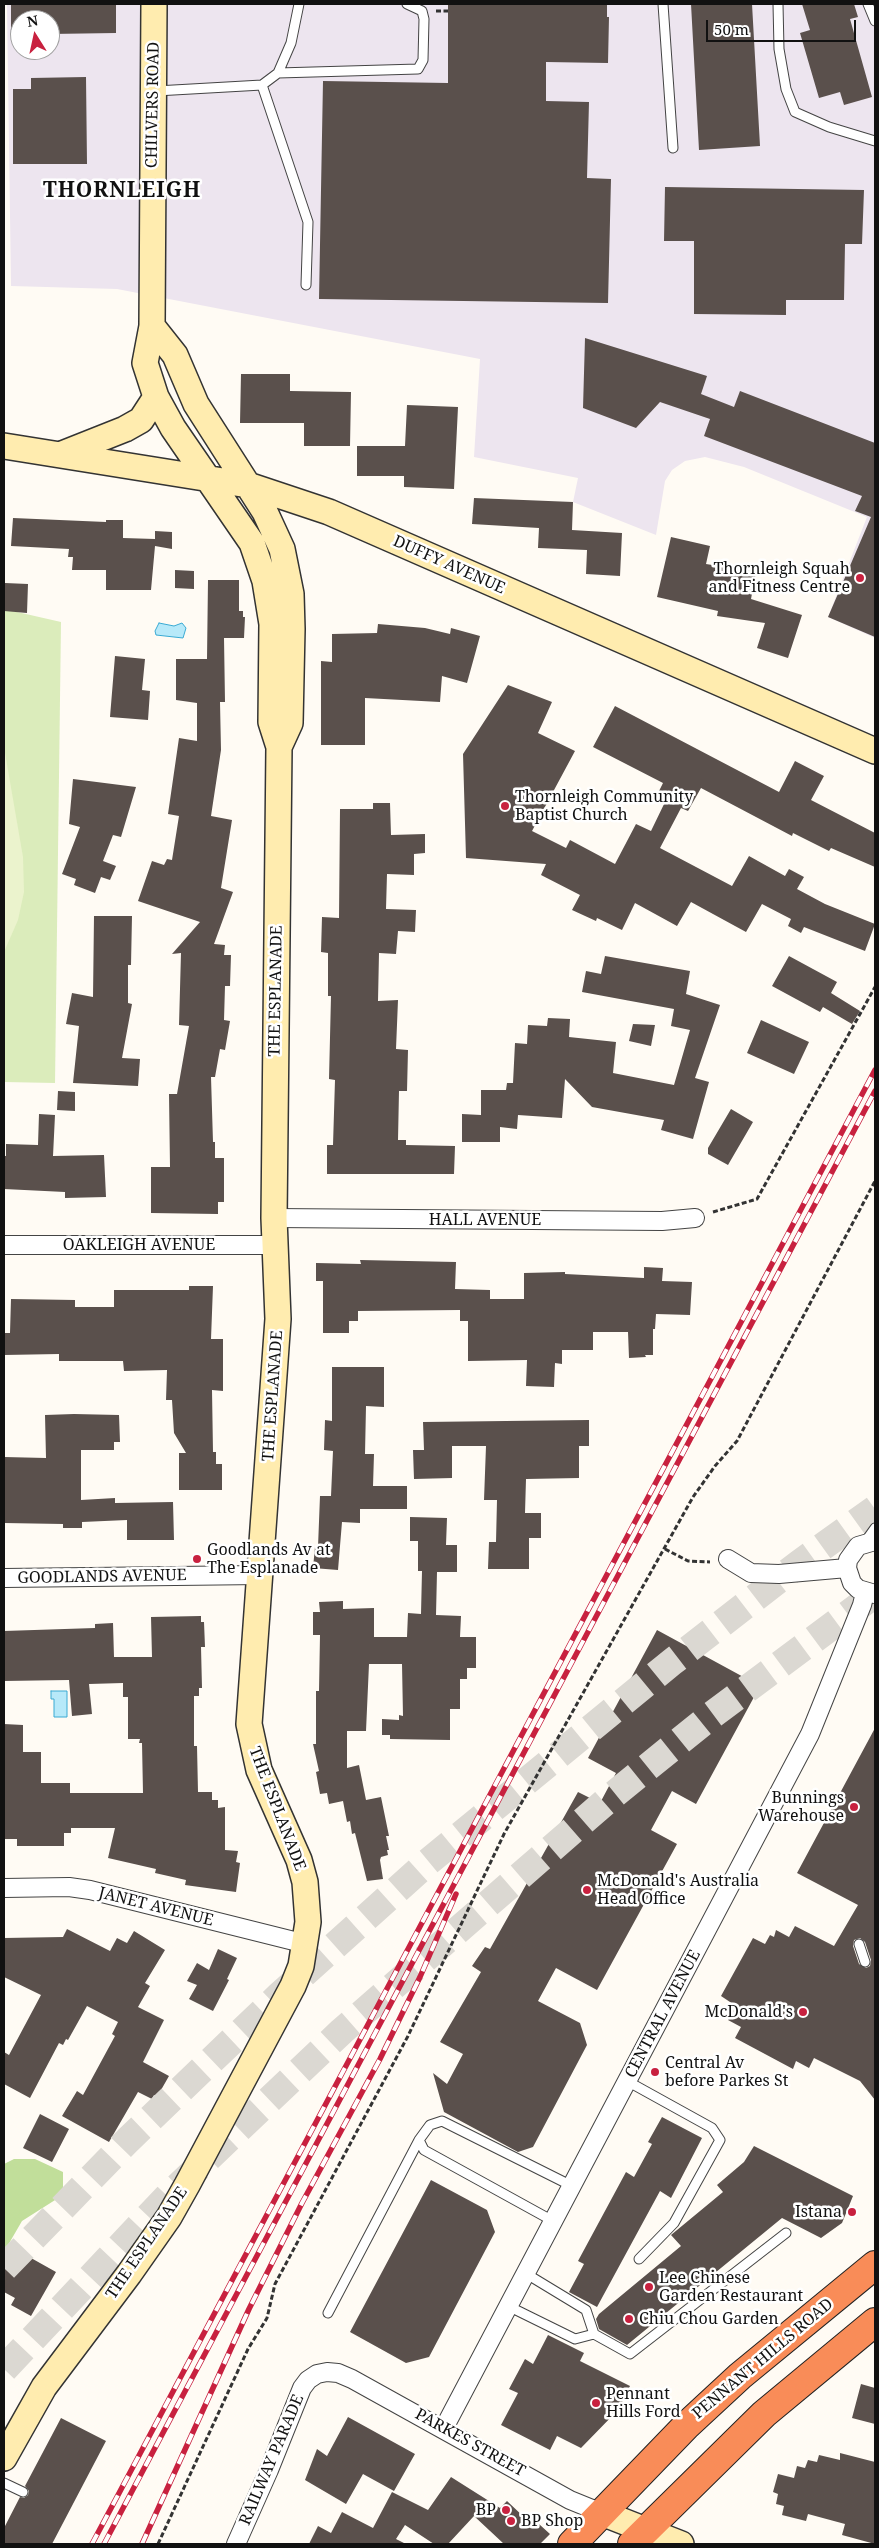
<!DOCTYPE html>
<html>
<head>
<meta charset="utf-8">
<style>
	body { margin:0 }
	#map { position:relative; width:879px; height:2548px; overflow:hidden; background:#fffbf4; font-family:"Noto Serif",serif }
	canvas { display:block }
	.frame { position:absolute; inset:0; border:5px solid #111; pointer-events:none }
	.north { position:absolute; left:10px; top:10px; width:50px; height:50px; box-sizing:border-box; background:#fff; border:1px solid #a0a0a0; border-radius:50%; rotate:350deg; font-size:14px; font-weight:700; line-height:20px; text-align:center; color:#111 }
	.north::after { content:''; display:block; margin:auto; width:18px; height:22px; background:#c8213f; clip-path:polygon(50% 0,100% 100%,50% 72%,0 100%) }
	.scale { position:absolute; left:706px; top:20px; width:150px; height:22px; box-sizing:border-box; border:2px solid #111; border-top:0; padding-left:6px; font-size:15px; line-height:18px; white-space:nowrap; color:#111; -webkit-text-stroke:4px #fff; paint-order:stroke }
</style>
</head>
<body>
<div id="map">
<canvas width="879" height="2548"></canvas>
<div class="frame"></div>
<div class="north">N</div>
<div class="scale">50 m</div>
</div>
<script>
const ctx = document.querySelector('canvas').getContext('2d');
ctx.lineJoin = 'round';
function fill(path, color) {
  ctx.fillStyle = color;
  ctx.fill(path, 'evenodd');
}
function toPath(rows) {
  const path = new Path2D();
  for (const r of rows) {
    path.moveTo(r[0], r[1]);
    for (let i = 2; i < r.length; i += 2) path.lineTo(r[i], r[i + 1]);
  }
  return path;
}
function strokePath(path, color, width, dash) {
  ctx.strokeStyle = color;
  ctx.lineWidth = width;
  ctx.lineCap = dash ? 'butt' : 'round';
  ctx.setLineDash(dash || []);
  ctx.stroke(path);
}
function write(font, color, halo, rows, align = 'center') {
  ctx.font = font + ' "Noto Serif",serif';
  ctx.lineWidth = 5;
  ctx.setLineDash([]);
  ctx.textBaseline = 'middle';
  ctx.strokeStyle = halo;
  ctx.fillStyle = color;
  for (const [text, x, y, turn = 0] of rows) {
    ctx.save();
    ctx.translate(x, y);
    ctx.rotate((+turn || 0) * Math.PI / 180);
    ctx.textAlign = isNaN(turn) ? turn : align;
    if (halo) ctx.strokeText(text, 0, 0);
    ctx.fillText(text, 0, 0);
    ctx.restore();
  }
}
const industrial = toPath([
	[7,4,875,4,875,638,828,617,867,517,744,467,705,457,685,461,672,470,665,481,656,535,573,502,578,478,474,457,480,359,117,289,11,286],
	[20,20,50,20,50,50,20,50]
]);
const green = toPath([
	[4,609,61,622,55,1083,4,1082]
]);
const forest = toPath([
	[14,2159,35,2159,63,2172,63,2195,22,2221,4,2252,4,2164]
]);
const pitch = toPath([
	[4,747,23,857,24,892,18,920,4,952]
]);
const water = toPath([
	[159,623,174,626,182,623,186,628,183,638,156,635,155,631,159,623],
	[51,1691,67,1691,67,1717,54,1717,54,1699,51,1699,51,1691]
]);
const building = toPath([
	[11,4,116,4,116,33,50,34,50,20,20,20,20,34,11,34],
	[448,4,607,4,607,17,609,17,608,63,546,62,546,101,589,102,587,178,611,179,608,303,319,299,323,81,448,83],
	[691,4,752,4,760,146,699,150],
	[802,4,854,4,858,17,850,19,872,97,844,105,840,92,819,98,800,33,810,30],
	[86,77,87,164,13,164,13,89,31,89,31,78],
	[665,187,864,190,862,244,845,244,844,300,786,300,786,315,694,314,694,241,664,241],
	[585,338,707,376,701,394,734,407,740,391,875,443,875,637,828,617,871,517,855,511,862,496,704,436,710,419,660,402,636,428,583,408],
	[241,374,290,374,290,391,351,392,350,446,304,446,304,423,240,423],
	[407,405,458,407,454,489,404,487,404,476,357,476,357,446,405,446],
	[474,498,573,502,572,530,622,533,620,576,586,574,587,550,538,548,539,528,472,524],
	[13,518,106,522,106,520,123,520,123,538,155,539,155,531,172,532,172,549,155,546,151,590,106,590,106,570,72,570,73,557,68,557,69,549,11,546],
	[671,537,710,546,706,564,756,572,751,599,802,615,788,658,757,648,765,623,717,616,718,611,657,597],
	[175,570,194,571,194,589,175,588],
	[208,580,239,580,239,611,243,611,243,617,245,617,244,638,224,638,225,702,220,702,221,750,211,816,232,820,221,888,233,892,214,944,225,945,224,955,231,955,230,986,225,986,224,1020,230,1021,225,1050,220,1049,215,1077,211,1077,213,1142,215,1142,215,1158,224,1158,224,1202,218,1202,218,1214,151,1213,151,1167,170,1167,169,1094,177,1094,189,1026,179,1025,181,953,172,954,200,922,138,901,152,861,164,865,167,859,172,860,179,816,168,814,179,738,197,741,197,703,176,700,176,659,207,659],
	[5,583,28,584,27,613,4,611],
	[378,624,425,628,450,634,451,628,480,636,467,683,442,676,440,702,365,698,365,745,321,745,321,661,332,662,332,634,377,633],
	[115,656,145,659,142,690,150,691,148,720,110,717],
	[508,685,552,702,538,733,575,751,532,831,566,848,570,840,615,864,636,824,651,831,666,800,657,795,663,783,593,747,615,706,779,792,795,761,824,776,811,800,875,833,875,867,831,848,829,851,793,833,792,836,701,788,688,811,681,808,660,848,732,886,749,856,785,876,789,869,804,877,797,889,825,904,875,924,865,951,804,927,801,933,788,926,791,919,762,904,746,932,691,902,677,926,635,903,622,930,597,918,596,921,572,910,580,895,541,875,546,864,466,858,463,754],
	[73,779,136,787,121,837,113,835,103,861,116,866,110,880,101,877,95,893,74,885,76,879,62,874,80,827,69,824],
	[373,803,390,803,391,835,425,834,425,853,414,854,414,875,387,874,386,909,416,910,415,932,398,931,396,954,379,953,378,1001,398,1000,396,1049,408,1050,407,1091,399,1091,398,1140,406,1140,406,1145,455,1146,454,1174,327,1174,327,1145,333,1145,335,1080,329,1079,331,996,328,996,328,953,321,952,322,917,339,918,340,809,373,809],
	[94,916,132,916,131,965,128,965,128,1003,132,1004,122,1058,140,1059,138,1086,73,1083,79,1026,66,1024,72,993,93,997],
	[605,956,690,971,686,994,720,1005,695,1078,709,1082,693,1139,661,1130,664,1120,592,1107,565,1079,562,1118,518,1115,517,1129,500,1127,500,1142,462,1142,462,1114,481,1115,481,1090,506,1090,507,1083,513,1083,515,1043,527,1044,528,1025,547,1026,548,1018,570,1019,569,1037,616,1042,613,1073,674,1085,690,1030,671,1026,674,1009,582,992,586,971,601,974],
	[789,956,837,982,831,993,860,1011,852,1024,823,1007,820,1012,772,986],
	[761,1020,809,1042,794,1074,747,1053],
	[633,1024,655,1025,651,1046,629,1041],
	[58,1091,75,1092,75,1111,57,1110],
	[731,1109,753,1122,728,1165,708,1154,708,1148],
	[39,1114,55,1115,53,1156,104,1155,106,1197,65,1198,65,1192,4,1189,4,1156,6,1156,6,1144,38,1145],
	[360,1260,456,1262,455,1289,490,1290,490,1299,524,1299,524,1273,565,1272,565,1274,644,1278,644,1267,663,1268,662,1281,692,1282,690,1315,656,1314,655,1329,653,1329,653,1355,645,1355,646,1357,629,1358,628,1332,593,1332,593,1350,562,1350,562,1364,555,1363,554,1387,526,1386,527,1360,468,1361,468,1321,460,1321,460,1310,358,1311,358,1321,349,1321,349,1333,323,1333,323,1281,316,1281,316,1263,361,1264],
	[189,1286,213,1286,211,1339,223,1339,223,1391,212,1390,213,1452,216,1452,216,1464,222,1464,222,1490,179,1490,179,1453,186,1453,174,1433,172,1400,166,1400,167,1370,124,1371,123,1361,59,1361,59,1354,4,1355,4,1333,10,1333,11,1299,75,1300,75,1307,114,1307,114,1290,189,1290],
	[332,1367,384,1367,384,1407,366,1406,365,1454,374,1454,373,1486,407,1486,407,1509,360,1509,360,1523,342,1522,338,1570,313,1568,315,1547,318,1547,320,1496,331,1496,333,1451,324,1450,325,1420,332,1421],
	[74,1414,119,1415,120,1442,114,1442,114,1450,81,1450,81,1500,115,1498,115,1503,173,1502,174,1540,127,1540,127,1520,82,1522,82,1528,63,1528,63,1524,4,1523,4,1457,46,1458,45,1415],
	[589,1420,589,1446,579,1446,579,1478,526,1479,525,1513,541,1513,541,1538,529,1538,529,1569,488,1569,489,1542,496,1542,497,1500,484,1500,486,1446,452,1446,452,1478,414,1479,413,1450,424,1450,423,1422],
	[410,1517,447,1518,446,1545,457,1545,457,1572,437,1572,436,1615,461,1616,460,1637,476,1637,476,1668,467,1668,467,1679,460,1679,460,1709,450,1709,450,1740,390,1739,390,1735,382,1735,382,1719,399,1720,399,1715,403,1716,402,1664,369,1664,366,1731,347,1731,347,1768,359,1765,366,1800,381,1797,389,1836,386,1836,389,1850,387,1850,388,1855,381,1857,380,1860,383,1879,367,1881,355,1833,352,1834,350,1821,347,1822,343,1801,329,1804,327,1793,320,1794,316,1772,319,1771,313,1744,316,1744,316,1691,319,1691,320,1635,313,1635,313,1612,320,1612,319,1602,343,1601,343,1609,374,1608,374,1637,407,1637,408,1613,421,1614,422,1571,418,1571,418,1541,410,1541],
	[201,1616,201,1622,204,1622,205,1647,201,1647,202,1688,199,1688,199,1696,194,1696,194,1746,197,1746,198,1792,212,1792,212,1800,218,1800,218,1808,225,1807,225,1850,238,1851,236,1862,240,1863,236,1892,185,1885,186,1880,155,1873,156,1869,108,1858,115,1828,71,1828,71,1833,64,1833,64,1846,17,1846,17,1839,4,1839,4,1724,23,1725,23,1752,41,1752,41,1783,70,1783,70,1793,143,1793,142,1743,139,1743,140,1739,128,1739,128,1697,123,1697,123,1683,89,1684,92,1714,72,1716,69,1680,4,1681,4,1631,95,1628,95,1624,113,1623,114,1657,152,1657,151,1617],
	[657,1630,760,1686,696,1804,672,1791,651,1830,677,1844,597,1990,556,1968,538,2001,580,2023,587,2045,533,2147,518,2152,444,2112,433,2073,447,2084,463,2054,440,2042,481,1972,472,1966,485,1947,490,1949,578,1792,600,1803,616,1773,588,1758],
	[875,1728,875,2100,860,2081,814,2058,809,2068,796,2061,793,2069,735,2038,741,2027,728,2020,732,2013,729,2011,733,2004,721,1996,753,1938,765,1944,770,1935,774,1937,776,1930,789,1937,795,1926,834,1946,858,1905,797,1873],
	[860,1938,865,1942,871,1960,870,1966,866,1968,859,1964,853,1946,854,1940],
	[67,1929,110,1951,117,1938,127,1943,134,1931,165,1950,145,1983,150,1986,138,2007,164,2020,143,2062,169,2076,157,2097,154,2095,152,2099,138,2092,109,2142,62,2116,77,2091,83,2095,115,2036,112,2034,118,2022,87,2006,68,2040,66,2039,63,2045,59,2043,30,2098,4,2084,4,2052,9,2055,41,1995,4,1977,4,1938,63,1937],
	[218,1949,237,1958,227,1979,229,1980,213,2011,189,1999,197,1985,187,1981,197,1963,209,1970],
	[40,2114,69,2129,52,2162,23,2148],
	[662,2117,702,2138,671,2198,660,2191,597,2307,569,2292,584,2264,578,2261,626,2172,634,2177,652,2144,648,2142],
	[754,2146,853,2196,842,2223,821,2238,782,2218,627,2345,599,2329,596,2319,599,2314,681,2246,671,2235,723,2192,717,2185,744,2162],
	[431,2180,487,2210,495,2232,429,2357,406,2363,350,2332],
	[15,2249,56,2272,31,2316,11,2305,15,2298,4,2292,4,2269],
	[548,2335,584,2353,580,2361,630,2386,618,2410,581,2448,557,2436,550,2450,501,2425,518,2393,509,2389,525,2359,533,2364],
	[861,2384,875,2388,875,2424,852,2418],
	[348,2417,415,2454,394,2491,363,2474,346,2504,305,2480,317,2449,327,2456],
	[61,2418,106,2441,52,2544,4,2544,4,2528,20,2497,24,2498,28,2495,29,2491,25,2486],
	[840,2453,875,2462,875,2544,842,2535,845,2524,808,2514,806,2521,782,2515,784,2506,776,2504,778,2494,773,2492,778,2474,794,2478,797,2466,805,2468,808,2460,817,2462,819,2455,840,2460],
	[451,2477,500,2508,507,2501,525,2518,529,2515,550,2534,540,2544,504,2544,474,2516,448,2544,434,2544,405,2525,396,2539,406,2544,309,2544,318,2526,331,2533,342,2512,373,2528,392,2492,428,2510]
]);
const highwayTunnel = toPath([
	[4,2268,128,2140,280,1995,428,1862,672,1662,800,1563,875,1509],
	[4,2369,168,2196,342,2031,612,1796,712,1715,875,1594]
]);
const path = toPath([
	[436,11,448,11],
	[713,1212,757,1199,875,987],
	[665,1549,688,1561,710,1562],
	[158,2544,248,2349,267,2318,275,2284,408,2036,504,1834,693,1497,715,1466,737,1441,875,1181]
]);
const lane = toPath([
	[663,4,673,148],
	[778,4,779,49,786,89,795,112,829,127,875,141],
	[868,4,875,21],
	[278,73,418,69,423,60,424,19,422,11,407,4],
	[262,85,308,222,306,285],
	[156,91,262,85,278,73,291,43,299,4],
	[865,1542,875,1528],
	[859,1944,865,1962],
	[627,2081,712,2128,720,2140,674,2223,639,2259],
	[553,2221,424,2150,419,2140,430,2125,442,2121,572,2186],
	[525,2273,586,2310,594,2334,630,2354,786,2233],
	[508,2306,575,2339,594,2334],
	[328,2313,419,2140],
	[4,2483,23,2492]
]);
const street = toPath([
	[274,1218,662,1221,695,1218],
	[4,1245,274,1245],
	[875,1541,858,1546,848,1560,847,1568,852,1583,858,1589,875,1594],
	[728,1559,751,1573,779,1574,847,1568],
	[4,1578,261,1575],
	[4,1888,69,1887,90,1890,306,1944],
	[444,2428,810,1734,862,1605,865,1593],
	[236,2544,269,2470,302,2388,308,2380,317,2374,327,2372,338,2373,352,2379,570,2500,602,2513]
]);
const secondary = toPath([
	[152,326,175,355,196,404,265,512,282,549,291,594,292,629,290,723,279,747],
	[4,446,248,485,329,512,875,751],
	[62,454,125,429,141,420,156,397],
	[4,2458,44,2387,129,2274,169,2217,187,2185,293,1986,301,1966,308,1922,305,1882,299,1860,259,1770,249,1724,278,1319,274,1218,279,747,271,722,272,624,265,581,252,543,173,428,156,397,145,363,152,326,154,4],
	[602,2513,681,2544]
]);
const highway = toPath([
	[572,2544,686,2426,740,2376,875,2265],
	[632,2544,764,2414,875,2322]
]);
const rail = toPath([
	[92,2544,875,1070],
	[104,2544,875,1091],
	[142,2544,249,2309,302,2203,380,2059,420,1977,456,1894]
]);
const markers = [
	[860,578,5,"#c8213f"],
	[505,806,5,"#c8213f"],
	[197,1559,5,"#c8213f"],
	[854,1807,5,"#c8213f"],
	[587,1890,5,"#c8213f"],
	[803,2012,5,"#c8213f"],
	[655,2072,5,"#c8213f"],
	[852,2212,5,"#c8213f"],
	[649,2287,5,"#c8213f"],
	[629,2319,5,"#c8213f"],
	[596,2403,5,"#c8213f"],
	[506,2510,5,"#c8213f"],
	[511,2521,5,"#c8213f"]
];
const streetNames = [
	["CHILVERS ROAD",153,105,-89],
	["DUFFY AVENUE",449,565,24],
	["THE ESPLANADE",276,991,-89],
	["HALL AVENUE",485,1220],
	["OAKLEIGH AVENUE",139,1245],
	["THE ESPLANADE",273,1396,-86],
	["GOODLANDS AVENUE",102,1577,-1],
	["THE ESPLANADE",277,1809,69],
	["JANET AVENUE",156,1907,14],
	["CENTRAL AVENUE",663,2014,-62],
	["THE ESPLANADE",147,2243,-56],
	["PENNANT HILLS ROAD",763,2359,-40],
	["PARKES STREET",470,2443,29],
	["RAILWAY PARADE",272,2460,-67]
];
const poiNames = [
	["Thornleigh Squah",850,569,"right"],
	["and Fitness Centre",850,587,"right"],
	["Thornleigh Community",515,797],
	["Baptist Church",515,815],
	["Goodlands Av at",207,1550],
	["The Esplanade",207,1568],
	["Bunnings",844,1798,"right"],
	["Warehouse",844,1816,"right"],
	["McDonald's Australia",597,1881],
	["Head Office",597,1899],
	["McDonald's",793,2012,"right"],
	["Central Av",665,2063],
	["before Parkes St",665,2081],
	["Istana",842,2212,"right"],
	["Lee Chinese",659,2278],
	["Garden Restaurant",659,2296],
	["Chiu Chou Garden",639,2319],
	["Pennant",606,2394],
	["Hills Ford",606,2412],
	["BP",496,2510,"right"],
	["BP Shop",521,2521]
];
const districtNames = [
	["THORNLEIGH",122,191]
];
fill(industrial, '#ede5ef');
fill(green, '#dbecbb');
fill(forest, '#c1de9a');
fill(pitch, '#ebf3cd');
fill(water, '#b7e9f9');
strokePath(water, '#3aaad3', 1);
fill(building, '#5a504c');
strokePath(highwayTunnel, '#dbd8d2', 28, [28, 14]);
strokePath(lane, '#444', 11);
strokePath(street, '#444', 20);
strokePath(secondary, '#333', 28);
strokePath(highway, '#222', 30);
strokePath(path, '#333', 3, [5, 2.5]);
strokePath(lane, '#fff', 9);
strokePath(street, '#fff', 18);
strokePath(secondary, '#ffecaf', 25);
strokePath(highway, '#f98c58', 28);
strokePath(rail, '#c8213f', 5.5);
strokePath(rail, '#fff', 4, [11]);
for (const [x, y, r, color] of markers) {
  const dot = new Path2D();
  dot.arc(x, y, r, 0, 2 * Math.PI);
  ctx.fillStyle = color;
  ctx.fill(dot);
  strokePath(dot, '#fff', 2);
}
write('16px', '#111', '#fff', streetNames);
write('16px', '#111', '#fff', poiNames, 'left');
ctx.letterSpacing = '1px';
write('bold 21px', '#111', '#fff', districtNames);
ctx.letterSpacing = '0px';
</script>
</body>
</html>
